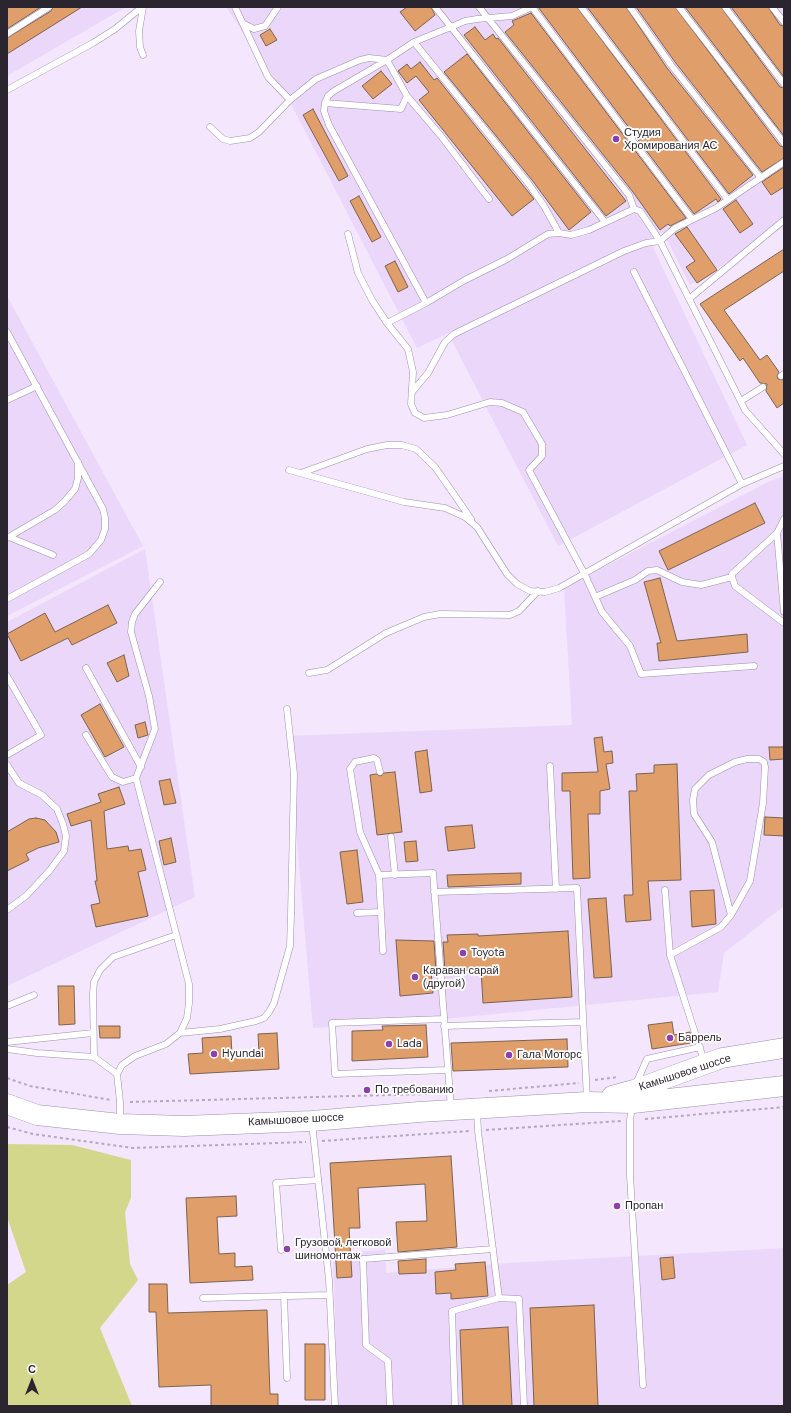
<!DOCTYPE html>
<html>
<head>
<meta charset="utf-8">
<style>
	body { margin:0 }
	#map { position:relative; width:791px; height:1413px; overflow:hidden; background:#f3e6fd; font-family:"DM Sans",sans-serif }
	canvas { display:block }
	.frame { position:absolute; inset:0; border:8px solid #2b252f; pointer-events:none }
	.north { position:absolute; left:12px; top:1361px; width:40px; height:40px; -webkit-text-stroke:3px #fff; paint-order:stroke; rotate:0deg; font-size:11px; font-weight:700; line-height:16px; text-align:center; color:#2b252f }
	.north::after { content:''; display:block; margin:auto; width:14px; height:18px; background:#2b252f; clip-path:polygon(50% 0,100% 100%,50% 72%,0 100%) }
</style>
</head>
<body>
<div id="map">
<canvas width="791" height="1413"></canvas>
<div class="frame"></div>
<div class="north">С</div>
</div>
<script>
const ctx = document.querySelector('canvas').getContext('2d');
ctx.lineJoin = 'round';
function fill(path, color) {
  ctx.fillStyle = color;
  ctx.fill(path, 'evenodd');
}
function toPath(rows) {
  const path = new Path2D();
  for (const r of rows) {
    path.moveTo(r[0], r[1]);
    for (let i = 2; i < r.length; i += 2) path.lineTo(r[i], r[i + 1]);
  }
  return path;
}
function strokePath(path, color, width, dash) {
  ctx.strokeStyle = color;
  ctx.lineWidth = width;
  ctx.lineCap = dash ? 'butt' : 'round';
  ctx.setLineDash(dash || []);
  ctx.stroke(path);
}
function write(font, color, halo, rows, align = 'center') {
  ctx.font = font + ' "DM Sans",sans-serif';
  ctx.lineWidth = 3.5;
  ctx.setLineDash([]);
  ctx.textBaseline = 'middle';
  ctx.strokeStyle = halo;
  ctx.fillStyle = color;
  for (const [text, x, y, turn = 0] of rows) {
    ctx.save();
    ctx.translate(x, y);
    ctx.rotate((+turn || 0) * Math.PI / 180);
    ctx.textAlign = isNaN(turn) ? turn : align;
    if (halo) ctx.strokeText(text, 0, 0);
    ctx.fillText(text, 0, 0);
    ctx.restore();
  }
}
const built = toPath([
	[7,7,126,7,7,76],
	[226,7,784,7,784,227,690,285,663,232,649,239,747,445,558,546,451,339,640,243,417,348,290,102],
	[7,296,143,546,7,616],
	[784,476,784,906,724,953,718,992,444,1019,313,1028,288,736,572,725,564,588,768,482],
	[145,549,195,897,7,986,7,622],
	[784,1248,784,1406,338,1406,333,1253,385,1250,386,1273,509,1263]
]);
const green = toPath([
	[7,1144,72,1145,131,1160,131,1198,125,1212,130,1264,138,1280,100,1328,132,1406,7,1406,7,1285,26,1272,7,1217]
]);
const building = toPath([
	[7,7,41,7,7,29,7,7],
	[53,7,82,7,7,54,7,38,51,11,53,7],
	[407,7,431,7,435,15,415,31,400,12,407,7],
	[538,7,577,7,721,199,718,202,716,199,694,214,538,7],
	[587,7,626,7,667,68,753,175,729,194,587,7],
	[636,7,675,7,780,146,784,147,784,158,762,172,675,62,636,7],
	[685,7,721,7,780,87,784,88,784,136,685,7],
	[731,7,768,7,780,25,784,26,784,77,731,7],
	[531,13,686,218,670,226,668,224,660,230,633,192,505,32,514,25,512,21,531,13],
	[475,27,485,40,493,34,496,39,498,38,626,201,606,216,464,35,475,27],
	[270,29,277,40,266,46,260,35,270,29],
	[467,54,591,212,569,230,532,180,444,72,467,54],
	[420,62,434,80,437,78,534,199,512,216,419,100,429,92,416,76,407,83,398,71,407,64,411,69,420,62],
	[381,71,392,84,373,99,362,86,381,71],
	[313,109,348,176,339,181,303,115,313,109],
	[784,167,784,187,771,195,762,182,784,167],
	[359,196,381,237,372,242,350,201,359,196],
	[736,200,753,224,740,233,723,209,736,200],
	[687,227,717,270,697,283,686,267,695,261,675,234,687,227],
	[784,249,784,271,724,310,760,360,767,355,779,372,777,376,778,379,784,380,784,403,777,408,766,391,767,384,760,383,743,358,740,361,700,304,784,249],
	[395,261,408,287,398,292,385,266,395,261],
	[755,503,765,523,668,570,659,551,755,503],
	[660,578,677,641,747,634,748,652,659,661,657,643,661,643,644,582,660,578],
	[108,605,117,623,72,645,68,638,21,661,7,634,45,613,55,632,108,605],
	[124,655,129,676,117,682,107,663,124,655],
	[100,704,124,747,105,757,81,715,100,704],
	[145,722,148,735,138,738,135,725,145,722],
	[602,737,604,752,612,751,613,763,606,764,610,789,600,791,600,814,588,814,590,878,573,879,570,791,562,791,562,773,598,772,594,738,602,737],
	[769,747,784,747,784,759,770,760,769,747],
	[427,750,432,791,420,793,415,752,427,750],
	[677,764,681,880,648,881,651,920,626,922,624,895,633,895,629,791,637,791,636,774,654,773,654,765,677,764],
	[395,772,402,832,377,835,370,775,376,774,381,776,384,773,395,772],
	[170,779,176,803,164,805,159,781,170,779],
	[119,787,125,804,104,811,107,849,128,846,129,851,141,849,146,870,138,872,148,916,96,927,91,905,100,903,95,881,97,881,91,820,71,826,67,814,101,802,98,794,119,787],
	[765,817,784,818,784,836,764,835,765,817],
	[36,818,45,820,56,832,59,842,38,848,26,854,29,860,7,871,7,832,29,819,36,818],
	[472,825,475,848,448,851,445,827,472,825],
	[171,838,176,862,164,865,159,841,171,838],
	[416,841,418,861,406,862,404,842,416,841],
	[357,850,363,902,347,904,340,852,357,850],
	[521,873,521,884,448,887,447,875,521,873],
	[714,890,716,924,692,927,690,891,714,890],
	[606,898,612,977,594,978,588,899,606,898],
	[568,931,572,997,483,1003,481,970,445,971,443,942,448,942,447,935,478,934,478,936,568,931],
	[396,940,434,941,436,971,431,971,433,993,400,996,396,940],
	[58,986,74,986,75,1024,59,1025,58,986],
	[672,1022,674,1035,690,1032,691,1043,652,1049,648,1025,672,1022],
	[426,1025,428,1057,352,1061,352,1031,383,1030,382,1026,426,1025],
	[99,1026,120,1026,120,1038,100,1038,99,1026],
	[277,1033,279,1069,190,1074,188,1054,203,1053,202,1038,231,1036,232,1055,259,1053,258,1034,277,1033],
	[567,1039,568,1067,453,1071,451,1043,567,1039],
	[451,1156,457,1247,398,1252,396,1222,427,1221,425,1184,358,1188,360,1228,349,1228,352,1277,337,1278,330,1163,451,1156],
	[236,1196,237,1216,217,1217,219,1254,235,1253,235,1267,252,1266,253,1280,190,1283,186,1198,236,1196],
	[673,1257,675,1278,662,1280,660,1258,673,1257],
	[426,1259,426,1273,399,1274,398,1261,426,1259],
	[485,1262,488,1296,451,1299,451,1293,436,1294,435,1272,456,1270,455,1264,485,1262],
	[149,1284,167,1284,168,1313,267,1310,270,1394,278,1394,278,1406,211,1406,211,1385,159,1387,156,1312,149,1312,149,1284],
	[594,1305,598,1406,534,1406,530,1308,594,1305],
	[508,1327,512,1406,463,1406,460,1330,508,1327],
	[305,1344,325,1344,325,1400,305,1400,305,1344]
]);
const path = toPath([
	[7,1078,30,1086,111,1100],
	[595,1080,618,1077],
	[489,1091,579,1083],
	[130,1102,427,1094],
	[645,1119,784,1107],
	[7,1127,33,1134,133,1148,306,1142],
	[486,1130,621,1121],
	[322,1141,469,1131]
]);
const lane = toPath([
	[143,7,139,31,140,47,143,55],
	[235,7,268,77,290,100],
	[479,7,629,195,634,209],
	[532,7,512,16,477,19,465,21,451,27,605,222],
	[532,7,692,219],
	[581,7,728,200],
	[630,7,671,65,761,178],
	[679,7,784,143],
	[725,7,784,84],
	[772,7,784,22],
	[244,24,254,29,265,26,278,7],
	[7,34,49,7],
	[414,42,528,183,544,206,559,233],
	[7,90,93,43,115,29,142,7],
	[407,96,441,136,489,199],
	[325,103,401,109,407,96,387,60,334,91,328,96,325,103,324,111,329,125,426,303,387,323],
	[210,127,223,139,230,141,250,138,259,132,290,100,316,79,360,60,369,58,387,60,414,42,451,27,435,7],
	[348,234,358,273,372,300,387,323,408,349,413,372,411,404,415,413,424,418,447,415,490,402,502,403,523,412,542,444,542,456,529,470,585,575,602,612,630,646,641,674,754,666],
	[634,272,742,484],
	[689,299,784,220],
	[426,303,465,280,507,259,548,234,559,233,571,235,589,230,634,209,640,211,660,241,745,410,784,454],
	[7,332,103,509,105,518,105,529,101,540,89,554,7,599],
	[781,376,784,374],
	[412,392,428,373,445,342,454,334,624,251,646,243,660,241,675,228,716,208,784,162],
	[7,400,37,386],
	[741,401,763,387],
	[289,470,404,502,445,508,465,517,477,527,507,574,517,584,530,591,545,592,559,588,742,484,784,466],
	[301,473,367,449,387,445,402,445,416,449,435,467,471,519],
	[784,519,777,533,784,612],
	[777,533,732,574,732,577,735,586,784,623],
	[9,537,53,555],
	[7,538,55,510,65,501,75,489,78,478,78,462],
	[595,597,635,580,648,571,657,570,682,582,701,585,732,577],
	[86,668,141,767],
	[309,673,327,670,386,633,424,617,440,614,510,615,519,611,538,591],
	[7,676,41,735,7,755],
	[86,735,112,777,123,782,136,778],
	[7,765,19,783,42,795,57,809,63,824,66,836,64,851,50,870,27,895,7,910],
	[550,766,556,889],
	[380,772,377,760,374,758,355,762,350,769,360,832,379,875,383,951],
	[391,837,395,875],
	[379,875,433,873,451,1108],
	[665,890,670,955,704,1061],
	[434,892,577,888,587,1100],
	[357,913,381,912],
	[670,955,721,927,731,915,750,881,763,803,765,767,764,762,759,759,747,759,735,762,709,775,695,789,693,800,694,814,712,842,731,915],
	[7,1006,34,995],
	[444,1019,332,1023,335,1074,447,1070],
	[444,1026,583,1022],
	[180,1033,220,1029,256,1021,264,1018,269,1012,274,1003,290,946,291,915,294,774,287,709],
	[7,1042,93,1033],
	[7,1049,37,1053,94,1057,117,1074],
	[94,1057,93,994,94,982,100,970,113,957,176,935],
	[635,1086,647,1059,700,1047],
	[632,1106,630,1120,630,1176,643,1385],
	[477,1111,478,1131,499,1298],
	[120,1120,120,1102,117,1074,122,1065,135,1056,166,1044,180,1033,187,1018,189,1003,189,984,136,778,155,729,149,696,131,632,132,622,135,614,160,582],
	[312,1123,329,1280,335,1406],
	[281,1250,276,1183,318,1180],
	[284,1296,287,1378],
	[203,1298,329,1295],
	[390,1406,388,1361,366,1345,363,1259,493,1249],
	[455,1406,452,1311,499,1298,519,1299,524,1406]
]);
const primary = toPath([
	[612,1096,634,1090,722,1058,784,1048],
	[7,1104,37,1115,120,1124,184,1126,312,1121,419,1112,587,1102,633,1103,784,1086]
]);
const markers = [
	[616,139,4,"#8f3eae"],
	[463,953,4,"#8f3eae"],
	[415,977,4,"#8f3eae"],
	[670,1038,4,"#8f3eae"],
	[389,1044,4,"#8f3eae"],
	[214,1054,4,"#8f3eae"],
	[509,1055,4,"#8f3eae"],
	[367,1090,4,"#8f3eae"],
	[617,1206,4,"#8f3eae"],
	[287,1249,4,"#8f3eae"]
];
const poiNames = [
	["Студия",624,133],
	["Хромирования АС",624,146],
	["Toyota",471,953],
	["Караван сарай",423,971],
	["(другой)",423,984],
	["Баррель",678,1038],
	["Lada",397,1044],
	["Hyundai",222,1054],
	["Гала Моторс",517,1055],
	["По требованию",375,1090],
	["Пропан",625,1206],
	["Грузовой, легковой",295,1243],
	["шиномонтаж",295,1256]
];
const streetNames = [
	["Камышовое шоссе",685,1073,-18],
	["Камышовое шоссе",296,1120,-3]
];
fill(built, '#ead7fa');
fill(green, '#d3d78b');
fill(building, '#e09e6a');
strokePath(building, '#7b6350', 1);
strokePath(lane, '#9e8faa', 7);
strokePath(primary, '#9e8faa', 21);
strokePath(path, '#b4a9bc', 2, [3, 3]);
strokePath(lane, '#fff', 6);
strokePath(primary, '#fff', 20);
for (const [x, y, r, color] of markers) {
  const dot = new Path2D();
  dot.arc(x, y, r, 0, 2 * Math.PI);
  ctx.fillStyle = color;
  ctx.fill(dot);
  strokePath(dot, '#fff', 1.5);
}
write('11px', '#2b252f', '#fff', poiNames, 'left');
write('11px', '#2b252f', '#fff', streetNames);
</script>
</body>
</html>
